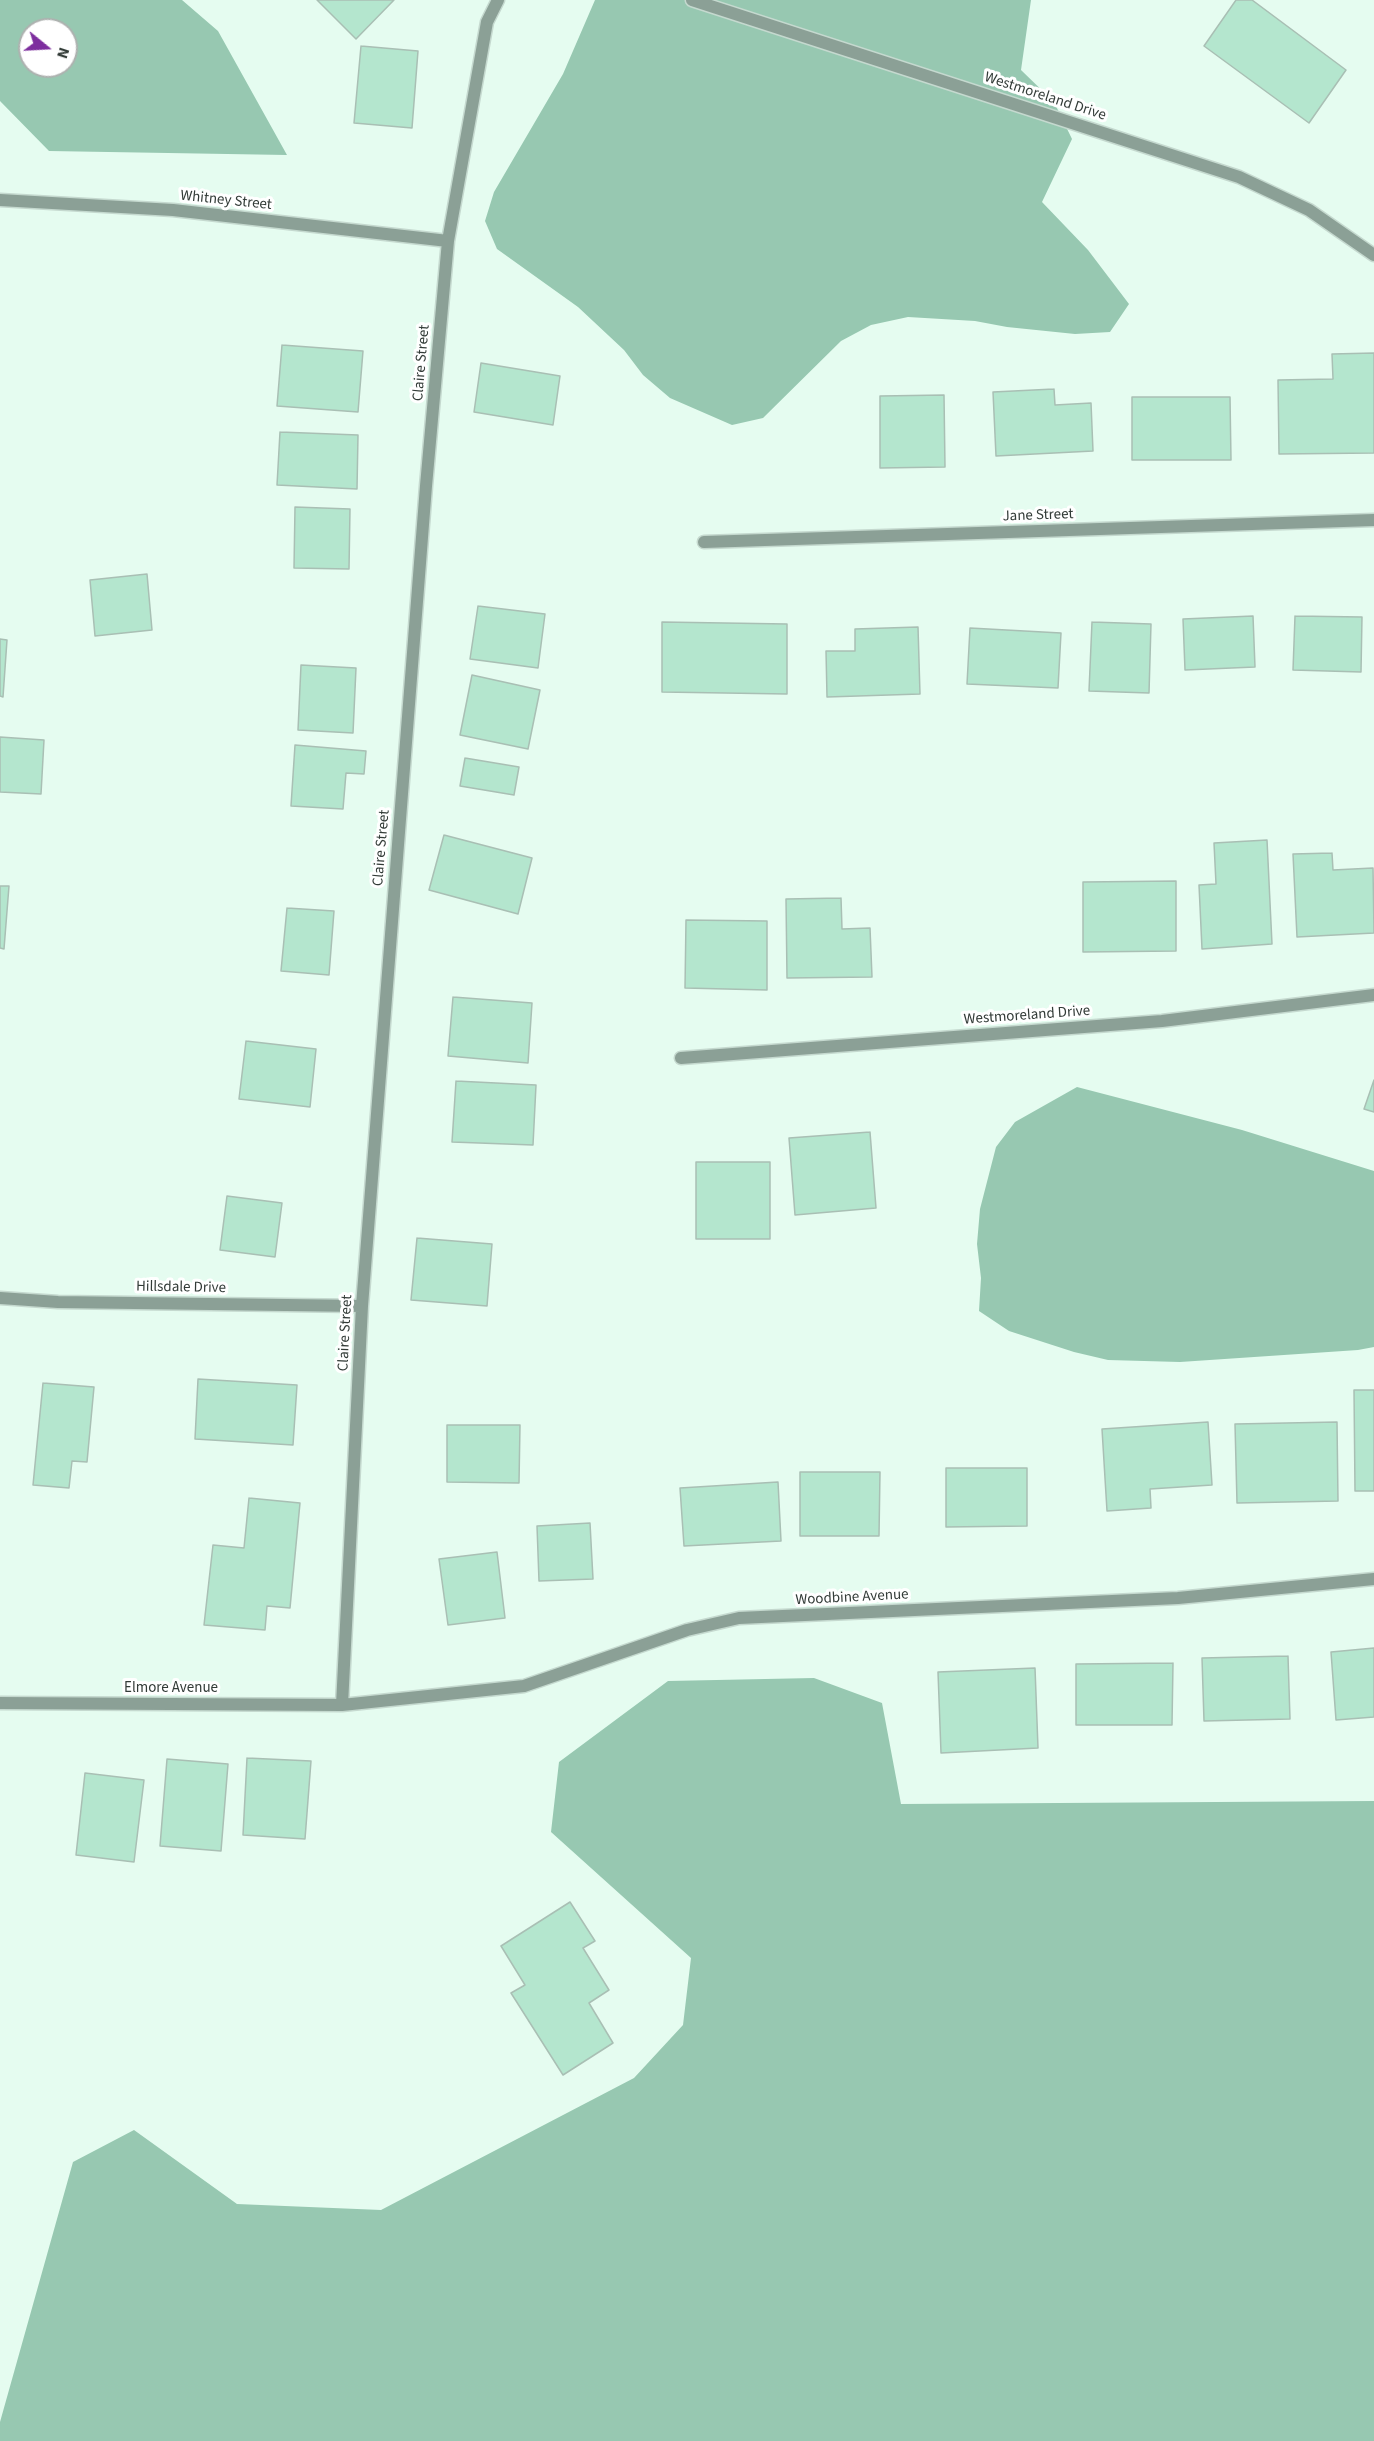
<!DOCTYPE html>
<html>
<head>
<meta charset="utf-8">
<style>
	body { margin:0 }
	#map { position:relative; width:1374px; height:2441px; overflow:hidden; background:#e5fcf0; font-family:"Source Sans 3",sans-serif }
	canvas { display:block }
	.north { position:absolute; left:18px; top:18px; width:60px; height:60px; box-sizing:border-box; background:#fff; border:2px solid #adb1af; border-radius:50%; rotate:108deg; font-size:16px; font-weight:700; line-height:24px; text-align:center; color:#323b37 }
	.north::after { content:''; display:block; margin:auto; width:21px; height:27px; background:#7d2e9e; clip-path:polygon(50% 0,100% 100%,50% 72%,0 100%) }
</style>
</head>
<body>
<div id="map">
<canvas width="1374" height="2441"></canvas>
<div class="north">N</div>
</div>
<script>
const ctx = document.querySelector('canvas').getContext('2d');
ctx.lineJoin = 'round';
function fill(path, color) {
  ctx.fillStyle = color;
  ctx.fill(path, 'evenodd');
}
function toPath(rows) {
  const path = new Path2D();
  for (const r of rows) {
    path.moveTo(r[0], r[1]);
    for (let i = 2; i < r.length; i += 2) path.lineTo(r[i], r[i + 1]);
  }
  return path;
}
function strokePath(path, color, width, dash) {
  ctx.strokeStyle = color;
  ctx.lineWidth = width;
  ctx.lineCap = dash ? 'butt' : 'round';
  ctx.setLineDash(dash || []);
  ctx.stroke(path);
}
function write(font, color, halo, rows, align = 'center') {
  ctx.font = font + ' "Source Sans 3",sans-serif';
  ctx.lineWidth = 6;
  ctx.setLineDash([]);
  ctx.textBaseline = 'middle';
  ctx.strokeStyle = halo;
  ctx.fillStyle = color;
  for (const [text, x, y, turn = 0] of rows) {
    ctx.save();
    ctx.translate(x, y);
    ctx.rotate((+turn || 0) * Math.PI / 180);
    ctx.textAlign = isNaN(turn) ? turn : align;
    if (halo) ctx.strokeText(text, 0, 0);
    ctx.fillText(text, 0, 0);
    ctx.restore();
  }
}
const forest = toPath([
	[0,0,182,0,218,31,287,155,49,151,0,101],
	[30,30,66,30,66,66,30,66],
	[595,0,1031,0,1021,70,1054,102,1072,139,1042,202,1088,250,1129,304,1110,332,1075,334,1007,327,975,321,908,317,871,325,841,341,763,418,732,425,670,398,643,375,624,350,578,307,497,249,485,221,494,192,563,74],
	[1077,1087,1242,1130,1374,1171,1374,1347,1358,1350,1180,1362,1108,1360,1074,1352,1009,1331,979,1311,981,1278,977,1244,980,1209,996,1147,1015,1122],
	[814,1678,882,1703,901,1804,1374,1801,1374,2441,0,2441,0,2422,73,2162,134,2130,237,2204,381,2210,634,2078,683,2025,691,1958,551,1832,559,1762,668,1681]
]);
const building = toPath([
	[317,0,394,0,356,39,317,0],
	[1236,0,1252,0,1346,70,1309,123,1204,46,1236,0],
	[361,46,418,51,412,128,354,123,361,46],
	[282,345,363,351,358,412,277,406,282,345],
	[1374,353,1374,453,1279,454,1278,380,1333,379,1332,354,1374,353],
	[481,363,560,376,553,425,474,412,481,363],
	[1054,389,1055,405,1091,403,1093,451,996,456,993,392,1054,389],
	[944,395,945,467,880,468,880,396,944,395],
	[1132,397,1230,397,1231,460,1132,460,1132,397],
	[280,432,358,435,357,489,277,485,280,432],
	[295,507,350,509,349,569,294,568,295,507],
	[147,574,152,630,95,636,90,580,147,574],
	[478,606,545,614,538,668,470,659,478,606],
	[1253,616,1255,667,1185,670,1183,619,1253,616],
	[1295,616,1362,617,1361,672,1293,670,1295,616],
	[662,622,787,624,787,694,662,692,662,622],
	[1092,622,1151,624,1149,693,1089,691,1092,622],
	[918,627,920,694,827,697,826,651,855,651,855,629,918,627],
	[970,628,1061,633,1058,688,967,684,970,628],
	[0,639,7,640,3,697,0,696,0,639],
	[301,665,356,668,353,733,298,730,301,665],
	[472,675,540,690,528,749,460,735,472,675],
	[0,737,44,740,41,794,0,792,0,737],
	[295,745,366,751,364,774,346,773,343,809,291,806,295,745],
	[465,758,519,767,514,795,460,786,465,758],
	[444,835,532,858,518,914,429,890,444,835],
	[1267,840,1272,944,1202,949,1199,885,1216,884,1214,843,1267,840],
	[1332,853,1333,870,1373,868,1374,933,1297,937,1293,854,1332,853],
	[1176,881,1176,951,1083,952,1083,882,1176,881],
	[0,886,9,886,4,949,0,948,0,886],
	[841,898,842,929,870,928,872,977,787,978,786,899,841,898],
	[287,908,334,911,329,975,281,971,287,908],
	[686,920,767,921,767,990,685,988,686,920],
	[453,997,532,1003,528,1063,448,1056,453,997],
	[246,1041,316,1049,310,1107,239,1099,246,1041],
	[1374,1080,1374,1112,1364,1109,1374,1080],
	[456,1081,536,1085,533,1145,452,1142,456,1081],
	[870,1132,876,1208,795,1215,789,1138,870,1132],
	[696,1162,770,1162,770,1239,696,1239,696,1162],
	[227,1196,282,1203,275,1257,220,1250,227,1196],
	[417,1238,492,1244,487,1306,411,1300,417,1238],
	[198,1379,297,1385,293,1445,195,1439,198,1379],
	[43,1383,94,1387,87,1462,72,1461,69,1488,33,1485,43,1383],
	[1354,1390,1374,1390,1374,1491,1355,1491,1354,1390],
	[1208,1422,1212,1485,1150,1489,1151,1508,1107,1511,1102,1429,1208,1422],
	[1337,1422,1338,1501,1237,1503,1235,1424,1337,1422],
	[447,1425,520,1425,519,1483,447,1482,447,1425],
	[946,1468,1027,1468,1027,1526,946,1527,946,1468],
	[800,1472,880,1472,879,1536,800,1536,800,1472],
	[778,1482,781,1541,684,1546,680,1488,778,1482],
	[249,1498,300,1503,290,1608,267,1606,265,1630,204,1625,213,1545,244,1548,249,1498],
	[590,1523,593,1579,539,1581,537,1526,590,1523],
	[497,1552,505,1618,448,1625,439,1559,497,1552],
	[1374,1648,1374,1717,1336,1720,1331,1652,1374,1648],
	[1288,1656,1290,1719,1204,1721,1202,1658,1288,1656],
	[1173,1663,1172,1725,1076,1725,1076,1664,1173,1663],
	[1035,1668,1038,1748,941,1753,938,1672,1035,1668],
	[247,1758,311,1761,305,1839,243,1835,247,1758],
	[167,1759,228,1764,221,1851,160,1846,167,1759],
	[85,1773,144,1780,134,1862,76,1855,85,1773],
	[570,1902,595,1941,583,1948,609,1990,589,2003,613,2043,563,2075,511,1993,525,1985,501,1946,570,1902]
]);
const minor = toPath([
	[692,0,1239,177,1309,210,1374,255],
	[0,200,173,210,448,241],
	[704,542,1374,520],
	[681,1058,1162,1021,1374,995],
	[0,1298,58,1302,362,1306],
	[0,1703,342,1705,524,1686,687,1630,739,1618,1178,1598,1374,1579],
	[342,1705,362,1306,426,486,448,241,487,22,498,0]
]);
const streetNames = [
	["Westmoreland Drive",1045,97,18],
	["Whitney Street",226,201,6],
	["Claire Street",422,363,-85],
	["Jane Street",1038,516,-2],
	["Claire Street",382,848,-85],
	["Westmoreland Drive",1027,1016,-4],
	["Hillsdale Drive",181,1288,1],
	["Claire Street",346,1333,-87],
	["Woodbine Avenue",852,1598,-3],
	["Elmore Avenue",171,1689]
];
fill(forest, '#97c8b1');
fill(building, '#b4e6ce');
strokePath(building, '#a9bfb4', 1.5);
strokePath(minor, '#c5d9cf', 15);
strokePath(minor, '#8ba096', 12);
write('15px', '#323b37', '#fff', streetNames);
</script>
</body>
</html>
